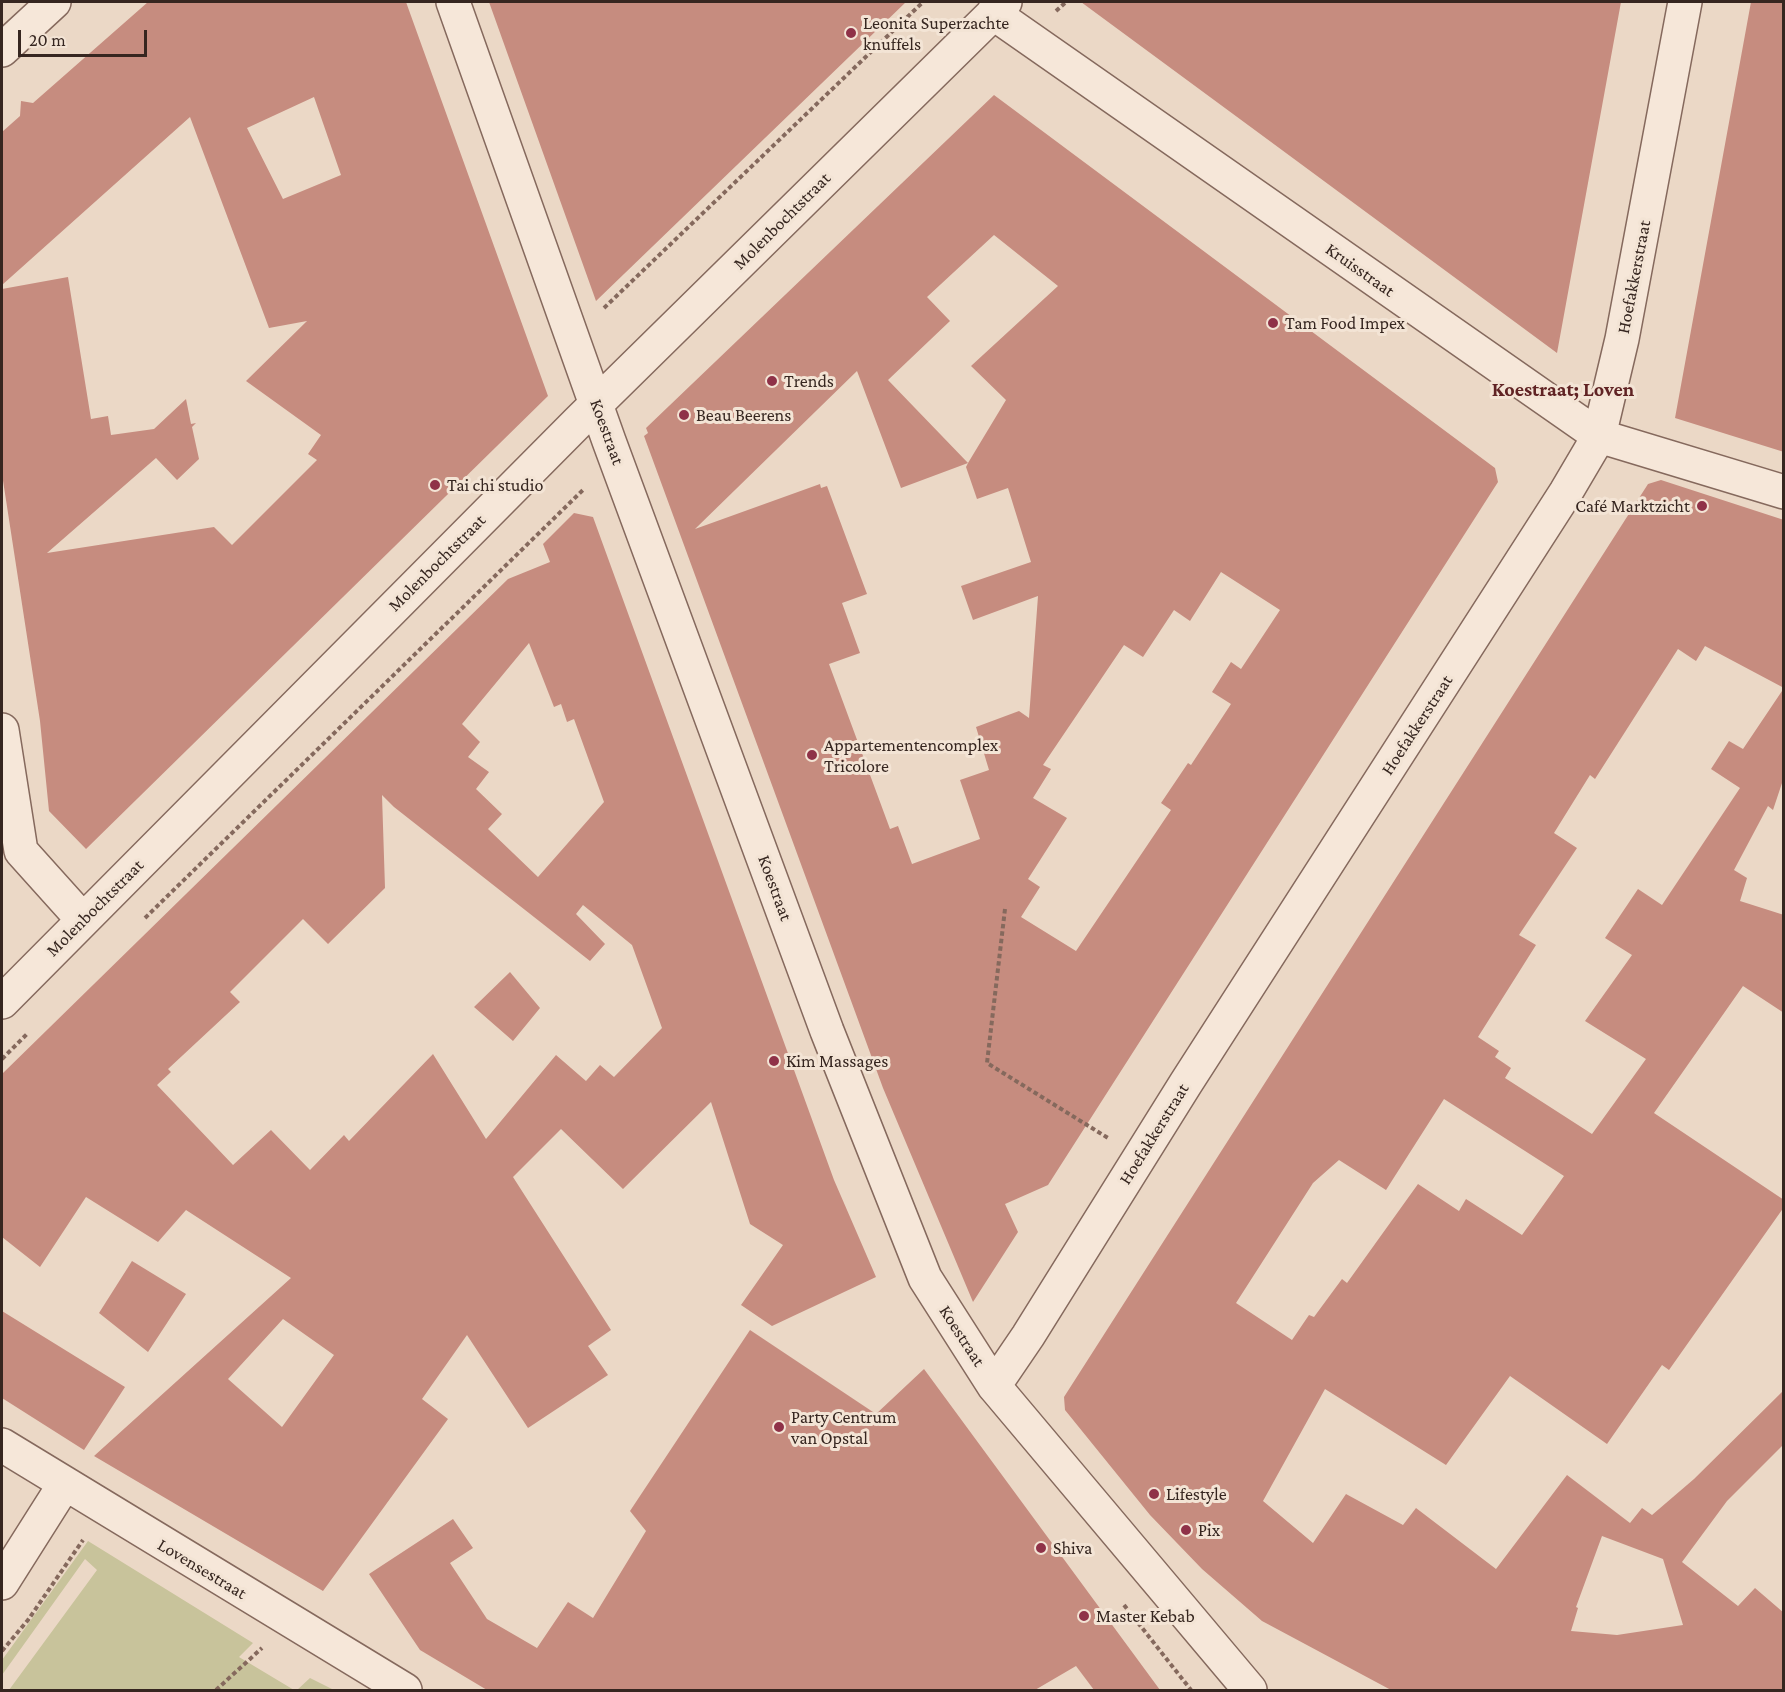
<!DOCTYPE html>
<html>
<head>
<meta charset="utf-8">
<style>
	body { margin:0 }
	#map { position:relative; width:1785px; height:1692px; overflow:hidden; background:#ebd8c6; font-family:"Crimson Pro",serif }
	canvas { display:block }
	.frame { position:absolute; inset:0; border:3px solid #362620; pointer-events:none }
	.scale { position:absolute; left:18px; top:30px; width:129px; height:27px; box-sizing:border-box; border:3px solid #362620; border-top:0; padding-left:8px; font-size:18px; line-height:21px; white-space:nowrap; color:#362620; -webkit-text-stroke:4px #f3e4d5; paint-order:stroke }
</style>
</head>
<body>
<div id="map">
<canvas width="1785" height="1692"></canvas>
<div class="frame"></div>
<div class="scale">20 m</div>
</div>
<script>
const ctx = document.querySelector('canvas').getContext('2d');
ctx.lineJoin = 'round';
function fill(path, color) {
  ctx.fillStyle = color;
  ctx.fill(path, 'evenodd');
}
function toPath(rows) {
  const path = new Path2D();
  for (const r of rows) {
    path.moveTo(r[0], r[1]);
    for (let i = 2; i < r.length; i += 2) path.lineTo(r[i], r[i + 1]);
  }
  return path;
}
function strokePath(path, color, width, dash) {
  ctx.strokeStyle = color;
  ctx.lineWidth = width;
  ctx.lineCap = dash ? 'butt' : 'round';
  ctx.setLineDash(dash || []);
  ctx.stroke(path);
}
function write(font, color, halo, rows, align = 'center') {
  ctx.font = font + ' "Crimson Pro",serif';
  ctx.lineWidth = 6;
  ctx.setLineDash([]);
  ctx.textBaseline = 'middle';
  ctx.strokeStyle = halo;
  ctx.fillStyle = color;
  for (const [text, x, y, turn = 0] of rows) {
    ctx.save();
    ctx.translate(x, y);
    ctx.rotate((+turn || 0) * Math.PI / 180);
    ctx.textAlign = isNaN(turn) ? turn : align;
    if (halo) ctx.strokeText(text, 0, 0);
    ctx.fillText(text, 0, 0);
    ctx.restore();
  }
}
const green = toPath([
	[88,1541,253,1643,239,1657,294,1690,9,1690,97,1570,85,1559,2,1675,2,1660],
	[310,1678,334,1690,297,1690]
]);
const building = toPath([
	[148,2,406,2,548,396,86,849,49,811,40,721,2,474,2,289,68,277,91,419,108,416,111,435,154,429,186,399,191,424,196,423,192,427,199,459,177,480,156,458,47,553,214,527,232,545,317,460,308,454,321,435,246,381,307,321,269,328,190,117,2,285,2,132,20,116,21,101,33,103],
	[314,97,341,175,283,199,247,128],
	[489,2,906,2,596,301],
	[1081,2,1621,2,1557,353,1267,139],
	[1751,2,1784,2,1784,452,1675,418],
	[994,95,1495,468,1498,482,1048,1185,1005,1204,1018,1232,973,1302,883,1088,644,436,648,433,646,428],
	[994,235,1058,286,971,366,1006,400,968,463,888,380,950,321,927,297],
	[857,371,901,488,968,463,966,467,977,499,1008,488,1031,562,961,586,973,620,1038,596,1029,718,1019,711,976,727,989,770,960,780,980,839,912,864,898,826,890,829,829,664,860,653,842,603,867,594,827,486,821,488,820,484,695,529],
	[1221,572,1280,610,1241,669,1231,662,1212,692,1231,704,1191,765,1188,763,1161,803,1171,810,1076,951,1021,917,1040,887,1028,879,1067,818,1033,798,1051,769,1043,765,1124,645,1143,657,1174,610,1190,621],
	[1661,480,1784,520,1784,688,1705,646,1696,661,1678,649,1595,779,1590,775,1554,833,1577,848,1519,935,1536,945,1478,1037,1499,1051,1495,1057,1511,1068,1505,1078,1592,1134,1646,1059,1585,1021,1632,955,1605,938,1638,889,1662,905,1740,788,1711,769,1729,741,1743,749,1784,688,1784,777,1773,810,1768,806,1734,870,1747,878,1740,901,1784,915,1784,1013,1743,986,1654,1113,1784,1200,1784,1207,1669,1370,1662,1365,1607,1444,1510,1376,1446,1465,1325,1389,1263,1501,1313,1543,1346,1494,1403,1525,1416,1508,1496,1569,1567,1475,1630,1523,1642,1508,1652,1515,1694,1479,1784,1390,1784,1444,1727,1501,1682,1562,1738,1606,1755,1588,1784,1613,1784,1690,1391,1690,1262,1621,1202,1569,1150,1515,1065,1410,1064,1397,1648,484],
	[1444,1099,1564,1176,1522,1235,1466,1199,1459,1211,1418,1184,1347,1283,1342,1279,1314,1317,1309,1315,1292,1340,1236,1303,1313,1183,1339,1160,1386,1190],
	[1602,1536,1663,1559,1683,1625,1617,1635,1571,1631,1578,1608,1576,1607],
	[574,513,593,517,834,1180,876,1277,772,1326,741,1305,783,1245,750,1224,711,1102,623,1189,561,1129,513,1177,611,1330,588,1346,608,1375,528,1428,467,1335,422,1399,448,1419,323,1591,94,1456,291,1278,186,1210,158,1242,86,1197,40,1267,2,1237,2,1074,508,579,550,562,543,544],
	[529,643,554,707,561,704,567,722,574,719,604,802,538,877,488,829,502,814,476,789,489,772,468,757,480,742,462,724],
	[382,795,394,807,590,961,605,944,576,914,583,905,632,945,662,1028,614,1077,600,1065,586,1081,556,1055,486,1139,433,1054,349,1141,344,1135,310,1170,271,1130,233,1165,157,1085,171,1072,168,1069,240,1002,230,992,303,919,328,944,385,888],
	[283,1319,334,1355,282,1427,228,1379],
	[510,972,540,1008,513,1041,474,1007],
	[132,1261,186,1294,148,1352,99,1313],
	[2,1311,125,1387,84,1450,2,1398],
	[750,1330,876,1414,924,1369,1160,1690,1094,1690,1076,1666,1035,1690,487,1690,420,1650,369,1574,453,1519,473,1548,450,1563,487,1619,537,1648,568,1602,593,1618,646,1531,630,1511]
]);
const path = toPath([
	[1056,11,1066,2],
	[604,308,923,2],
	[1005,909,987,1063,1108,1138],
	[145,918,584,489],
	[2,1059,27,1034],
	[1124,1605,1191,1690],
	[2,1651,28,1620,83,1540],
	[216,1690,262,1648]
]);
const minor = toPath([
	[453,2,609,441,827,1031,925,1278,994,1386,1250,1690],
	[993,13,1599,436,1784,492],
	[2,50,54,2],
	[2,730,21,851,83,920],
	[2,1002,579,421,1005,2],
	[994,1386,1028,1336,1186,1083,1566,492,1599,436,1622,339,1685,2],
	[2,1445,405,1690],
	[2,1583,64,1485]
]);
const markers = [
	[851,33,6,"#8f3248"],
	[1273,323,6,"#8f3248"],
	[772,381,6,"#8f3248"],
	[684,415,6,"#8f3248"],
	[435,485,6,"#8f3248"],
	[1702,506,6,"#8f3248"],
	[812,755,6,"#8f3248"],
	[774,1061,6,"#8f3248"],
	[779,1427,6,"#8f3248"],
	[1154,1494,6,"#8f3248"],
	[1186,1530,6,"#8f3248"],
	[1041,1548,6,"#8f3248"],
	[1084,1616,6,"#8f3248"]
];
const poiNames = [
	["Leonita Superzachte",863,23],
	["knuffels",863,44],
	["Tam Food Impex",1285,323],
	["Trends",784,381],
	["Beau Beerens",696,415],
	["Tai chi studio",447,485],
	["Café Marktzicht",1690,506,"right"],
	["Appartementencomplex",824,745],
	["Tricolore",824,766],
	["Kim Massages",786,1061],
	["Party Centrum",791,1417],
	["van Opstal",791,1438],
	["Lifestyle",1166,1494],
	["Pix",1198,1530],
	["Shiva",1053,1548],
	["Master Kebab",1096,1616]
];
const streetNames = [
	["Molenbochtstraat",782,221,-45],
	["Kruisstraat",1360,270,35],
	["Hoefakkerstraat",1634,277,-79],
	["Koestraat",607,432,70],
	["Molenbochtstraat",437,563,-45],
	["Hoefakkerstraat",1417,725,-57],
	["Koestraat",775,888,70],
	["Molenbochtstraat",95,908,-45],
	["Hoefakkerstraat",1154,1134,-58],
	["Koestraat",962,1336,57],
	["Lovensestraat",202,1569,31]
];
const neighbourhoodNames = [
	["Koestraat; Loven",1563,390]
];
fill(green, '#c8c39b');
fill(building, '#c68c7f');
strokePath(minor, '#85695d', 36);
strokePath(path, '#85695d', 4, [4.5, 3]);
strokePath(minor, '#f6e7d9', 33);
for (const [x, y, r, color] of markers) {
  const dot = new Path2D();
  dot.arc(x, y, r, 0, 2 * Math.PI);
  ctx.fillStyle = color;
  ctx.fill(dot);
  strokePath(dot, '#f3e4d5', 2);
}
write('18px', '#362620', '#f3e4d5', poiNames, 'left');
write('18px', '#362620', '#f3e4d5', streetNames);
write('bold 20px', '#602324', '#f3e4d5', neighbourhoodNames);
</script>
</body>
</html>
